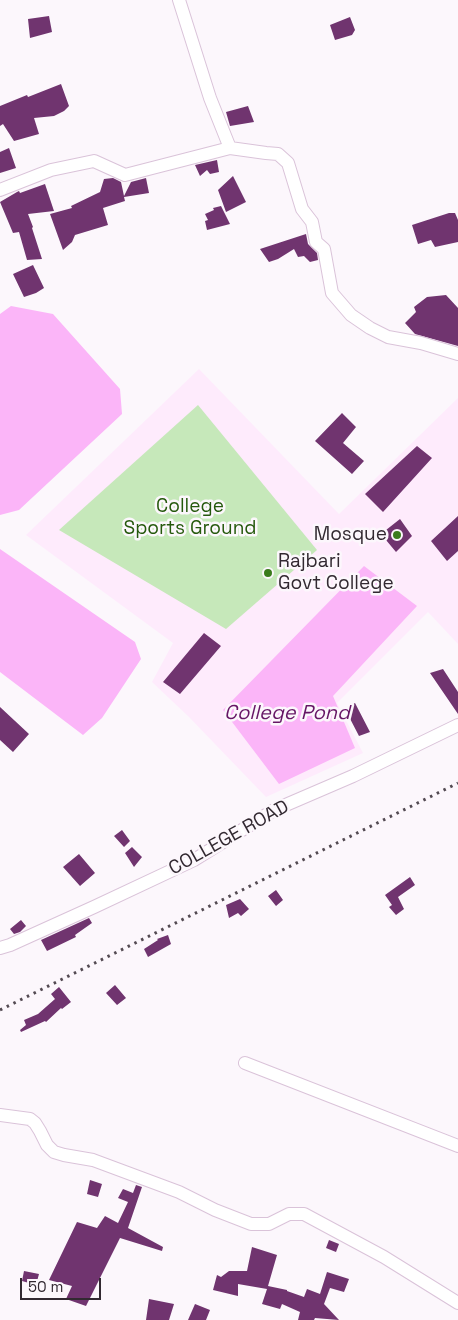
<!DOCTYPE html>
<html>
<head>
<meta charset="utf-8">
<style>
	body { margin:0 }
	#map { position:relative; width:458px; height:1320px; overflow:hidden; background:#fcf7fc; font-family:"Space Grotesk",sans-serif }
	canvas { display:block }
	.scale { position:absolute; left:20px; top:1278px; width:81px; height:22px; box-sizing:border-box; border:2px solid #322931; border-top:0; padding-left:6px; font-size:15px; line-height:18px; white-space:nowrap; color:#322931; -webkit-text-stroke:4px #fcf7fc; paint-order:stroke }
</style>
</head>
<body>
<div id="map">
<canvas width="458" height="1320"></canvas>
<div class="scale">50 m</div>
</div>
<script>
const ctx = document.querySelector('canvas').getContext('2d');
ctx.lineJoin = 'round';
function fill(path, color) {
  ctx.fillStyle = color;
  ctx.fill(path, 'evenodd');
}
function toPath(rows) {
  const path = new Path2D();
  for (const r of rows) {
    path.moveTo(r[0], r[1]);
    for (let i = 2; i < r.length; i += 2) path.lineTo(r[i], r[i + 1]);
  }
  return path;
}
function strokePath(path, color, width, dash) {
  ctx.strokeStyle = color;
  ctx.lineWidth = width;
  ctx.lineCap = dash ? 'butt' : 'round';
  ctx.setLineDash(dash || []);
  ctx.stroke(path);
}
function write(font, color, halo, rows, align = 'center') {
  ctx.font = font + ' "Space Grotesk",sans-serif';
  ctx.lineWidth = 5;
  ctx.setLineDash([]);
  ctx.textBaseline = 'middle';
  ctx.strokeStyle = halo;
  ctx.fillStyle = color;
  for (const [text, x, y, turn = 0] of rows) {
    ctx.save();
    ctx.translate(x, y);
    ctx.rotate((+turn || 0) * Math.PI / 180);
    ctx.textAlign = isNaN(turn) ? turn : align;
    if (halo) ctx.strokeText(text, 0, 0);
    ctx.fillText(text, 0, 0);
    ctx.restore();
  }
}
const built = toPath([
	[199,369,339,514,458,398,458,644,428,612,337,703,363,753,266,797,189,717,152,682,173,643,26,535]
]);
const green = toPath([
	[198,405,317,550,226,629,59,530]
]);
const water = toPath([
	[11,306,53,314,120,389,122,414,19,510,0,515,0,314],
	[0,549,135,642,141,659,102,718,83,735,0,672],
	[364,566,417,606,333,696,355,748,279,784,223,710]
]);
const building = toPath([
	[49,16,52,32,30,38,28,19],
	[350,17,355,30,352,35,335,40,330,25],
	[61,84,69,106,64,111,54,116,34,118,39,134,14,141,3,124,0,126,0,106,27,95,28,97],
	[248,106,254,122,230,126,226,112],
	[9,148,16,168,0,173,0,152],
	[217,160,219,172,210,174,207,170,200,176,195,165],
	[233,176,246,202,226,212,218,190],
	[113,178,121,182,124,196,131,182,146,178,149,193,124,197,125,201,103,208,108,225,75,235,72,242,63,250,50,214,72,208,71,206,100,192,104,179],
	[45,184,54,211,28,214,33,227,32,228,42,259,27,260,19,232,13,233,0,202,17,192,19,191,20,193],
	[221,206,230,224,207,230,205,221,208,220,205,214,214,210,213,208],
	[449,213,455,213,458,220,458,242,435,247,431,240,418,244,412,225],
	[306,234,308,244,317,253,318,260,310,262,304,256,298,257,294,249,278,259,269,262,260,249],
	[33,265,44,288,36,293,24,297,13,274],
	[446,295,458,308,458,346,415,334,405,323,416,312,414,307,427,297],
	[342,413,356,427,343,443,364,461,352,474,315,441],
	[417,446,432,458,383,512,365,494],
	[458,516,458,551,447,561,431,541],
	[400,519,412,536,396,552,381,534],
	[204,633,221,646,180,694,163,682],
	[443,669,458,692,458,714,430,673],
	[355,703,370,732,359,736,345,709],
	[0,707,29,734,13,752,0,740],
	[122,830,130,841,124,847,114,836],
	[132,847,142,857,134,867,125,853],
	[79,854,95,873,80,886,63,867],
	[410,877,415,885,398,897,404,909,396,915,389,907,392,905,385,895],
	[276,890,283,900,276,906,268,896],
	[240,899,249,909,241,916,238,913,229,918,226,905],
	[89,918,92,923,75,935,76,937,47,951,41,940],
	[21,920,26,926,20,932,14,934,10,929],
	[168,935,171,944,148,957,144,949,158,940,157,939],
	[115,985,126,998,117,1005,106,993],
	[59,987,71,1002,62,1009,61,1008,46,1022,45,1021,21,1032,20,1030,26,1025,24,1020,38,1014,55,999,51,994],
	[90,1180,102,1184,98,1197,87,1194],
	[136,1185,142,1187,128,1228,163,1247,162,1251,120,1238,86,1306,66,1299,72,1286,49,1280,77,1222,97,1228,105,1216,118,1223,128,1202,118,1198,123,1189,133,1193],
	[329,1240,339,1244,336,1252,326,1248],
	[252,1247,277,1255,268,1286,287,1290,287,1291,304,1297,307,1289,320,1294,327,1272,349,1279,344,1292,330,1288,324,1304,339,1320,315,1318,314,1320,298,1320,300,1312,282,1304,280,1309,262,1304,267,1289,238,1284,238,1296,213,1290,217,1275,221,1277,229,1271,247,1271],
	[24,1271,39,1274,36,1285,22,1281],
	[149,1299,174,1304,169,1320,146,1320],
	[195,1304,210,1310,206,1320,188,1320]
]);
const minor = toPath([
	[179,0,210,98,230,148],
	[0,190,51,170,94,161,125,175,230,148,266,153,278,154,288,163,302,209,312,222,316,242,324,249,332,293,351,315,370,328,388,337,421,343,458,354],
	[0,948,10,945,94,907,194,860,274,810,353,776,458,725],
	[245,1063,458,1146],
	[0,1115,30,1119,35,1123,40,1131,47,1145,54,1152,64,1155,93,1160,179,1192,215,1210,251,1224,269,1224,289,1214,304,1214,384,1257,458,1303]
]);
const rail = toPath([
	[0,1010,458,783]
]);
const markers = [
	[397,535,5,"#3a7c1c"],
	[268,573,5,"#3a7c1c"]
];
const parkNames = [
	["College",190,507],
	["Sports Ground",190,529]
];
const poiNames = [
	["Mosque",387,535],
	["Rajbari",278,562,"left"],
	["Govt College",278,584,"left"]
];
const streetNames = [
	["COLLEGE ROAD",229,838,-29]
];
const waterNames = [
	["College Pond",287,714]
];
fill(built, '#feebfc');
fill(green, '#c6e8ba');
fill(water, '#fbb5f8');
fill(building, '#70346f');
strokePath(minor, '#dac3d9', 14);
strokePath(minor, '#fff', 12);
strokePath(rail, '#534a52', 3, [2.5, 5]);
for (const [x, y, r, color] of markers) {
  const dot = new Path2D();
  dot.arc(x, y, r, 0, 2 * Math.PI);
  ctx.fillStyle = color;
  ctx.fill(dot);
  strokePath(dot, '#fcf7fc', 2);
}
write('19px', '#25590c', '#fcf7fc', parkNames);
write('19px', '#322931', '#fcf7fc', poiNames, 'right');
write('19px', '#322931', '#fcf7fc', streetNames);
write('italic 20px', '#661666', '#fcf7fc', waterNames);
</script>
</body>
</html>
